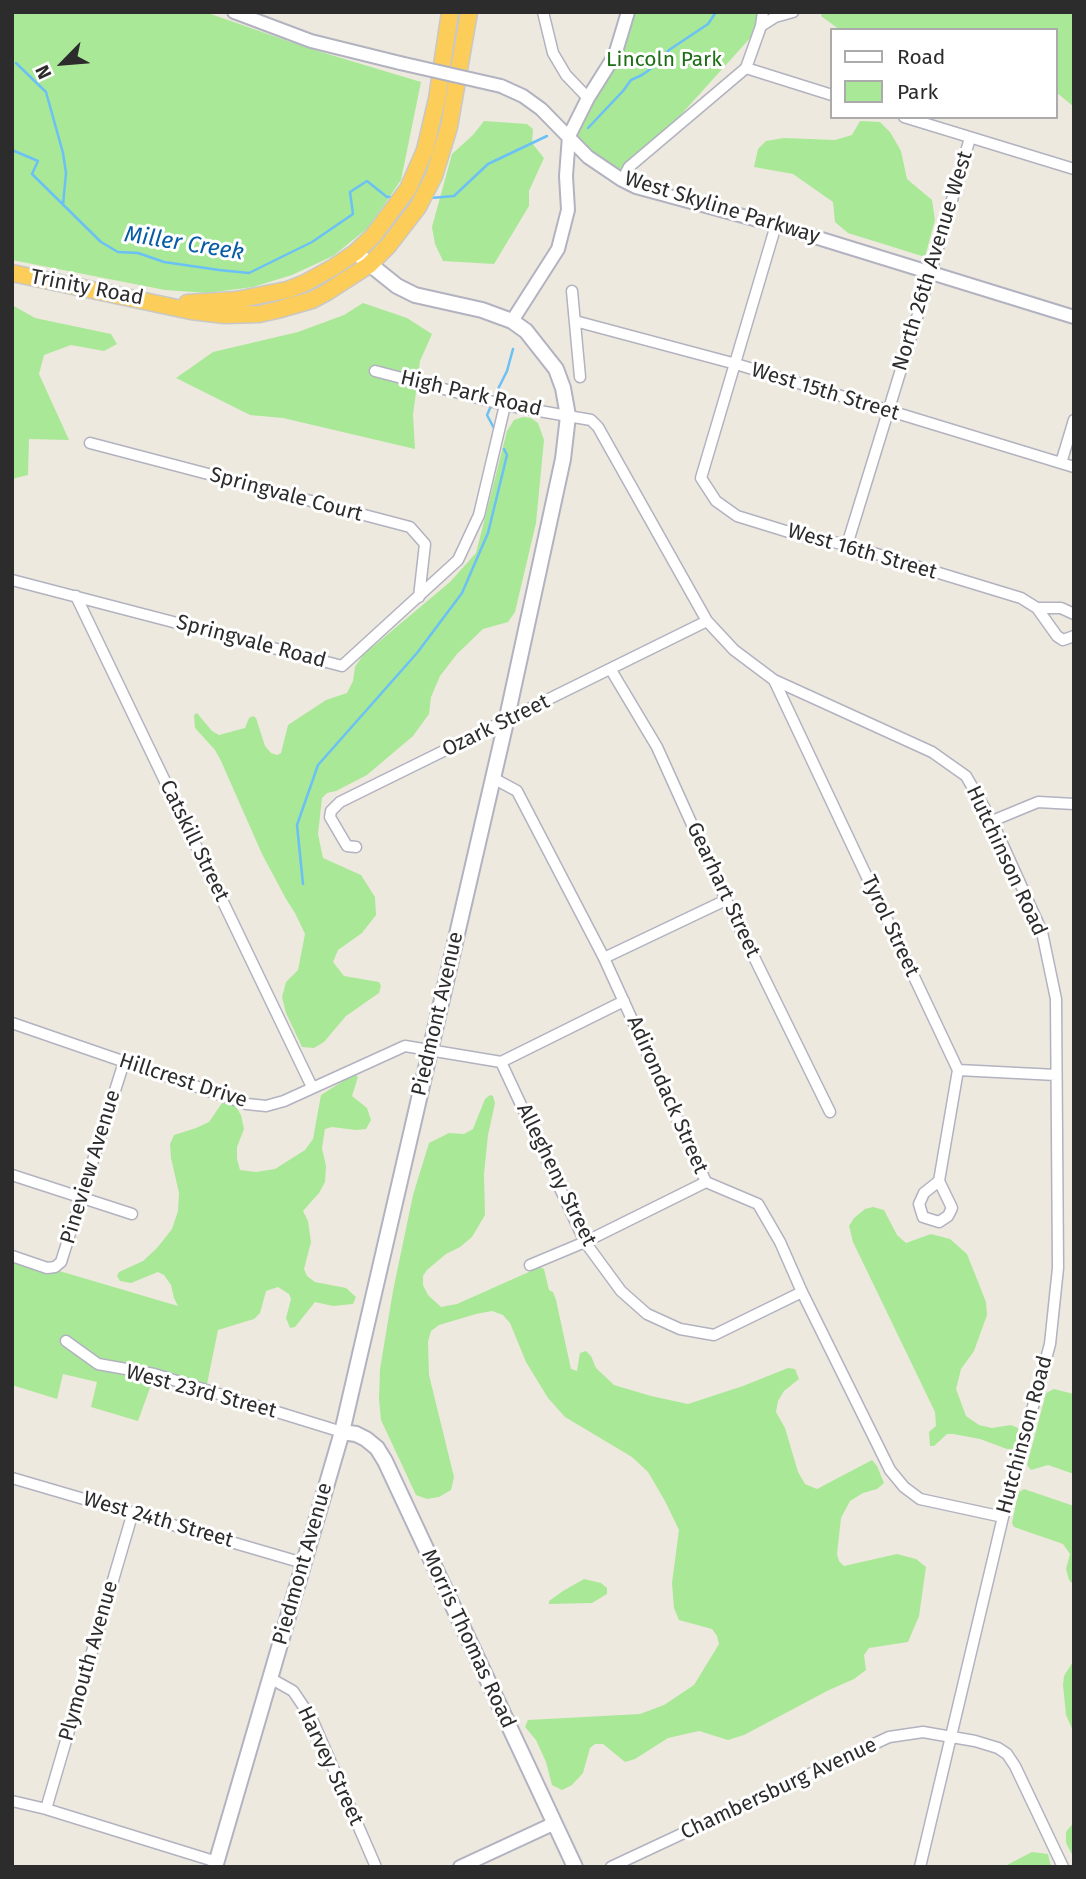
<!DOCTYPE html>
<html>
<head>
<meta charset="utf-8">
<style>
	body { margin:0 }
	#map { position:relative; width:1086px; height:1879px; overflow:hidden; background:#eee9de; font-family:"Fira Sans",sans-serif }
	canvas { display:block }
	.frame { position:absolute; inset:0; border:14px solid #2c2c2c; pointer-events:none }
	.legend { position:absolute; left:830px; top:28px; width:228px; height:91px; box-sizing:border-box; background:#fff; border:2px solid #ababab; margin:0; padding:9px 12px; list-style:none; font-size:21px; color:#2c2c2c }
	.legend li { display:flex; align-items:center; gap:14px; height:35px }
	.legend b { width:35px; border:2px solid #ababab }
	.north { position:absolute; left:28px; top:28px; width:70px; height:70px; -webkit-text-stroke:5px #fff; paint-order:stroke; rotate:245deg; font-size:19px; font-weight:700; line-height:28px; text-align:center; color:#2c2c2c }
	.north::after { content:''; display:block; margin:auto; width:24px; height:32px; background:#2c2c2c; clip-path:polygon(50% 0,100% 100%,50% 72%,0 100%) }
</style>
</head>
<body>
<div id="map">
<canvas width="1086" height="1879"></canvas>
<div class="frame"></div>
<ul class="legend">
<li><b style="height:9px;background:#fff"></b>Road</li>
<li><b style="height:19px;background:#a9e897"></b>Park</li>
</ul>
<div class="north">N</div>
</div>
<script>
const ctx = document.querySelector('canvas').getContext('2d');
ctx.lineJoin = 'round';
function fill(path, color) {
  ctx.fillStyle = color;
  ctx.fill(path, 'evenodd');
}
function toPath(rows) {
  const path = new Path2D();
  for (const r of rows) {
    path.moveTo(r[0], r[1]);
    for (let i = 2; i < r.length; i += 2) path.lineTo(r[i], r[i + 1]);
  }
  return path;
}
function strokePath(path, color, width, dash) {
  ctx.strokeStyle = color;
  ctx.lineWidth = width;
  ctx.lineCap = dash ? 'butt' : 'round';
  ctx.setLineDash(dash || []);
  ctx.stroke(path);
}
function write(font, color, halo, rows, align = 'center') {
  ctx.font = font + ' "Fira Sans",sans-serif';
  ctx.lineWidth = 6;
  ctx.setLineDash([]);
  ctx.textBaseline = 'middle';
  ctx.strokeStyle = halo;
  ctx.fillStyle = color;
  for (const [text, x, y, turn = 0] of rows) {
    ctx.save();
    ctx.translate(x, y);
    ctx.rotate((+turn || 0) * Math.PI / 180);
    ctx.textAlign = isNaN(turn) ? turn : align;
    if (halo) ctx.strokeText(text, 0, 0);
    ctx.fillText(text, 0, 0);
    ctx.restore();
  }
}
const green = toPath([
	[12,12,205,12,308,48,421,82,401,180,369,227,333,256,292,275,253,287,207,293,165,290,12,260],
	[628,12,793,12,761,26,622,180,569,136,615,55],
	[822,12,1074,12,1074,107,1056,92,1056,30,840,30,821,16],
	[484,121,527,124,533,129,532,143,544,158,529,191,529,206,494,264,443,261,435,244,432,227,452,154,473,135],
	[860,121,880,122,890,132,901,151,907,179,932,200,935,220,925,257,848,233,835,222,833,202,793,174,754,167,758,149,766,141,784,138,835,140,852,135],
	[363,303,407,318,432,334,420,361,413,415,415,449,283,418,250,415,176,378,213,352,298,332,344,315],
	[12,305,35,318,111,334,117,344,104,351,71,345,44,355,39,374,69,440,29,439,28,475,12,479],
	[523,417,531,418,538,423,544,440,536,523,515,612,508,622,483,629,457,654,440,676,431,697,429,714,413,736,367,775,336,791,327,793,322,798,318,834,323,858,361,875,375,897,376,915,362,933,338,950,333,962,344,976,379,982,381,986,379,993,346,1016,324,1042,314,1048,302,1047,286,1013,282,997,286,982,298,970,305,934,295,913,286,899,262,854,221,761,215,750,195,728,194,715,197,713,212,731,219,735,245,728,249,718,253,716,256,718,265,746,271,753,277,755,281,753,288,725,326,700,347,693,353,681,355,667,363,655,450,582,476,553,507,431,514,420],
	[354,1074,358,1077,352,1096,367,1108,371,1120,366,1129,356,1130,332,1127,325,1129,322,1148,326,1166,325,1182,319,1193,303,1211,308,1221,311,1242,304,1269,307,1276,315,1282,346,1288,356,1297,353,1304,333,1306,315,1302,295,1327,290,1328,286,1318,291,1299,289,1294,278,1287,266,1291,260,1313,254,1319,218,1330,206,1389,155,1374,138,1421,91,1407,97,1382,63,1374,57,1399,12,1385,12,1257,178,1306,174,1298,171,1285,164,1275,158,1272,131,1283,120,1281,117,1276,119,1272,143,1261,157,1248,172,1229,178,1211,179,1193,171,1158,170,1144,174,1135,196,1128,209,1122,222,1103,227,1101,235,1105,241,1115,244,1129,237,1147,237,1159,240,1170,256,1172,275,1169,305,1150,313,1139,321,1095],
	[490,1095,493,1096,495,1103,488,1135,484,1174,485,1215,472,1237,460,1247,446,1254,427,1270,423,1276,423,1285,428,1295,441,1307,457,1304,540,1267,544,1269,549,1290,553,1292,556,1300,571,1369,577,1371,580,1353,586,1351,591,1356,596,1368,614,1385,651,1396,688,1404,743,1386,788,1368,795,1369,799,1379,784,1391,778,1401,776,1412,785,1428,798,1472,805,1484,817,1489,872,1460,877,1466,884,1483,877,1489,863,1493,850,1501,841,1518,837,1554,839,1561,844,1566,897,1554,916,1559,926,1567,919,1616,908,1642,869,1648,864,1655,866,1670,854,1679,829,1690,744,1735,728,1740,699,1731,668,1738,635,1759,625,1762,603,1744,595,1744,590,1748,583,1773,572,1785,562,1790,552,1785,546,1762,536,1740,525,1727,528,1720,640,1714,664,1705,694,1685,719,1644,717,1636,712,1629,679,1620,674,1608,672,1583,679,1530,665,1501,648,1472,632,1457,565,1417,548,1398,526,1362,510,1323,503,1315,492,1311,476,1314,439,1325,431,1331,428,1342,429,1375,454,1477,451,1490,439,1497,427,1499,416,1495,381,1420,379,1399,380,1369,393,1291,413,1195,429,1143,449,1133,464,1134,473,1129,485,1099],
	[873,1207,884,1210,897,1235,906,1243,931,1234,950,1239,967,1254,986,1302,987,1315,974,1351,961,1369,956,1389,966,1416,979,1425,992,1428,1011,1425,1018,1428,1018,1436,1013,1449,1007,1449,980,1439,953,1434,947,1434,934,1446,930,1446,929,1432,936,1426,935,1412,853,1242,849,1226,854,1218,865,1209],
	[1054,1389,1074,1394,1074,1474,1048,1465,1031,1470,1027,1465,1046,1393],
	[1024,1489,1074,1506,1074,1585,1069,1580,1066,1569,1070,1554,1063,1544,1014,1527,1012,1523,1016,1503,1019,1492],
	[584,1579,601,1583,607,1588,607,1594,592,1603,549,1604,549,1601,563,1591],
	[1074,1660,1074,1733,1066,1715,1063,1685,1064,1676],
	[1074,1822,1074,1858,1066,1843,1066,1832],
	[1032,1852,1048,1854,1051,1867,1003,1867]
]);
const stream = toPath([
	[16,63,46,92,63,153,66,173,63,205],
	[588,128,623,91,631,80,642,75,659,63,669,50,708,24,716,12],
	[12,150,38,161,32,174,101,242,118,252,138,253,164,262,219,270,249,273,312,242,353,214,350,192,367,181,387,197,393,197],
	[431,198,454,196,488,164,547,136],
	[496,393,507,371,513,349],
	[491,406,487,415,496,432],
	[303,884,297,825,318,765,417,653,462,593,488,533,507,455,504,449]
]);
const minor = toPath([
	[543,12,553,53,566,75,588,98],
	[761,26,775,17,793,12],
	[746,68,832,95],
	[904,117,1074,169],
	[622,180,629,167,746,68,761,26,763,12],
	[776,225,701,478,716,501,737,516,792,533,847,545,1021,598,1037,608],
	[572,291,580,377],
	[575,321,736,364,1074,467],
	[375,371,505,405,591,420,598,427,707,621,734,650,774,680,932,752,966,776,992,821,1042,932,1056,999,1058,1268,1050,1344,1003,1517,920,1867],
	[90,443,410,527,425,544,419,597],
	[1061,463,1074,420],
	[847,545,931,272,970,138],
	[12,580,342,666,458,560,479,515,505,405],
	[76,596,312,1087],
	[1074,614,1061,608,1037,608,1057,636,1063,640,1074,636],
	[611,670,657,747,726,900,830,1112],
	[774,680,958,1070,939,1181,952,1208,948,1216,939,1222,923,1217,919,1204,924,1193,939,1181],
	[493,778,517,791,604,958,706,1182,758,1204,780,1242,802,1292,890,1470,904,1487,920,1499,1003,1517],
	[992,821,1038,802,1074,804],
	[356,847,347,846,330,817,331,811,340,802,707,621],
	[604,958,726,900],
	[12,1023,247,1104,266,1106,284,1101,405,1046,501,1062,624,1001],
	[501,1062,585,1242,621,1291,647,1314,680,1329,714,1335,802,1292],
	[958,1070,1056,1075],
	[12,1175,132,1214],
	[12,1256,47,1268,55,1267,61,1262,124,1062],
	[530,1265,585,1242,706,1182],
	[66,1341,98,1364,154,1374,342,1432],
	[12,1478,303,1563],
	[270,1678,293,1691,312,1719,376,1867],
	[12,1801,46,1809,217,1862],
	[46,1809,133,1512],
	[611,1867,889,1737,923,1732,975,1741,998,1748,1007,1754,1015,1766,1063,1867]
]);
const tertiary = toPath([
	[234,12,311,41,400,63],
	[501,86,523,96,541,109,588,157,622,180,636,187,776,225,1074,317],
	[512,321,558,249,568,210,566,176,569,136,588,98,615,55,628,12],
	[460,1867,555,1823]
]);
const secondary = toPath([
	[342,1432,356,1434,366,1439,377,1448,385,1461,575,1867],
	[215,1867,342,1432,506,722,563,459,568,416,563,388,556,369,526,331,512,321,482,310,415,295,397,286,362,258]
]);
const trunk = toPath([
	[12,273,191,311,225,315,259,314,277,310,312,300,327,292,369,265,388,246,418,207,434,176,449,127,469,12],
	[187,303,236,300,287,290,305,283,334,267,356,252,373,236,408,189,425,150,437,99,450,12]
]);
const tertiaryBridge = toPath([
	[400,63,501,86]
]);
const parkNames = [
	["Lincoln Park",664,60]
];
const streetNames = [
	["West Skyline Parkway",722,208,17],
	["North 26th Avenue West",933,261,-73],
	["Trinity Road",87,288,11],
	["West 15th Street",825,392,17],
	["High Park Road",471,394,13],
	["Springvale Court",286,495,15],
	["West 16th Street",862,552,16],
	["Springvale Road",251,642,15],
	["Ozark Street",496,726,-26],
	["Catskill Street",194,841,64],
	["Hutchinson Road",1006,861,65],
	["Gearhart Street",723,890,65],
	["Tyrol Street",890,926,65],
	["Piedmont Avenue",438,1014,-77],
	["Hillcrest Drive",183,1081,18],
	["Adirondack Street",667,1095,66],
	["Pineview Avenue",91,1167,-73],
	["Allegheny Street",556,1175,64],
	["West 23rd Street",201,1392,15],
	["Hutchinson Road",1025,1435,-75],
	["West 24th Street",158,1520,16],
	["Piedmont Avenue",303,1564,-74],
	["Morris Thomas Road",468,1639,65],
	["Plymouth Avenue",89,1661,-74],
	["Harvey Street",330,1766,65],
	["Chambersburg Avenue",779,1789,-25]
];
const waterNames = [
	["Miller Creek",184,244,9]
];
fill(green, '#a9e897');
strokePath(stream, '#6bc0f5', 2.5);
strokePath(minor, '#b2b2c0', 13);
strokePath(tertiary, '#b2b2c0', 16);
strokePath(secondary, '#b2b2c0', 18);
strokePath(trunk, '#c8c8c8', 19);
strokePath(minor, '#fff', 10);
strokePath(tertiary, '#fff', 12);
strokePath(secondary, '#fff', 14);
strokePath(trunk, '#fccd58', 16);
strokePath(tertiaryBridge, '#b2b2c0', 16, []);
strokePath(tertiaryBridge, '#fff', 12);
write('21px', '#1e6e16', '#fff', parkNames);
write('21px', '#2c2c2c', '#fff', streetNames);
write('italic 23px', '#065ca6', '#fff', waterNames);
</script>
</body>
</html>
